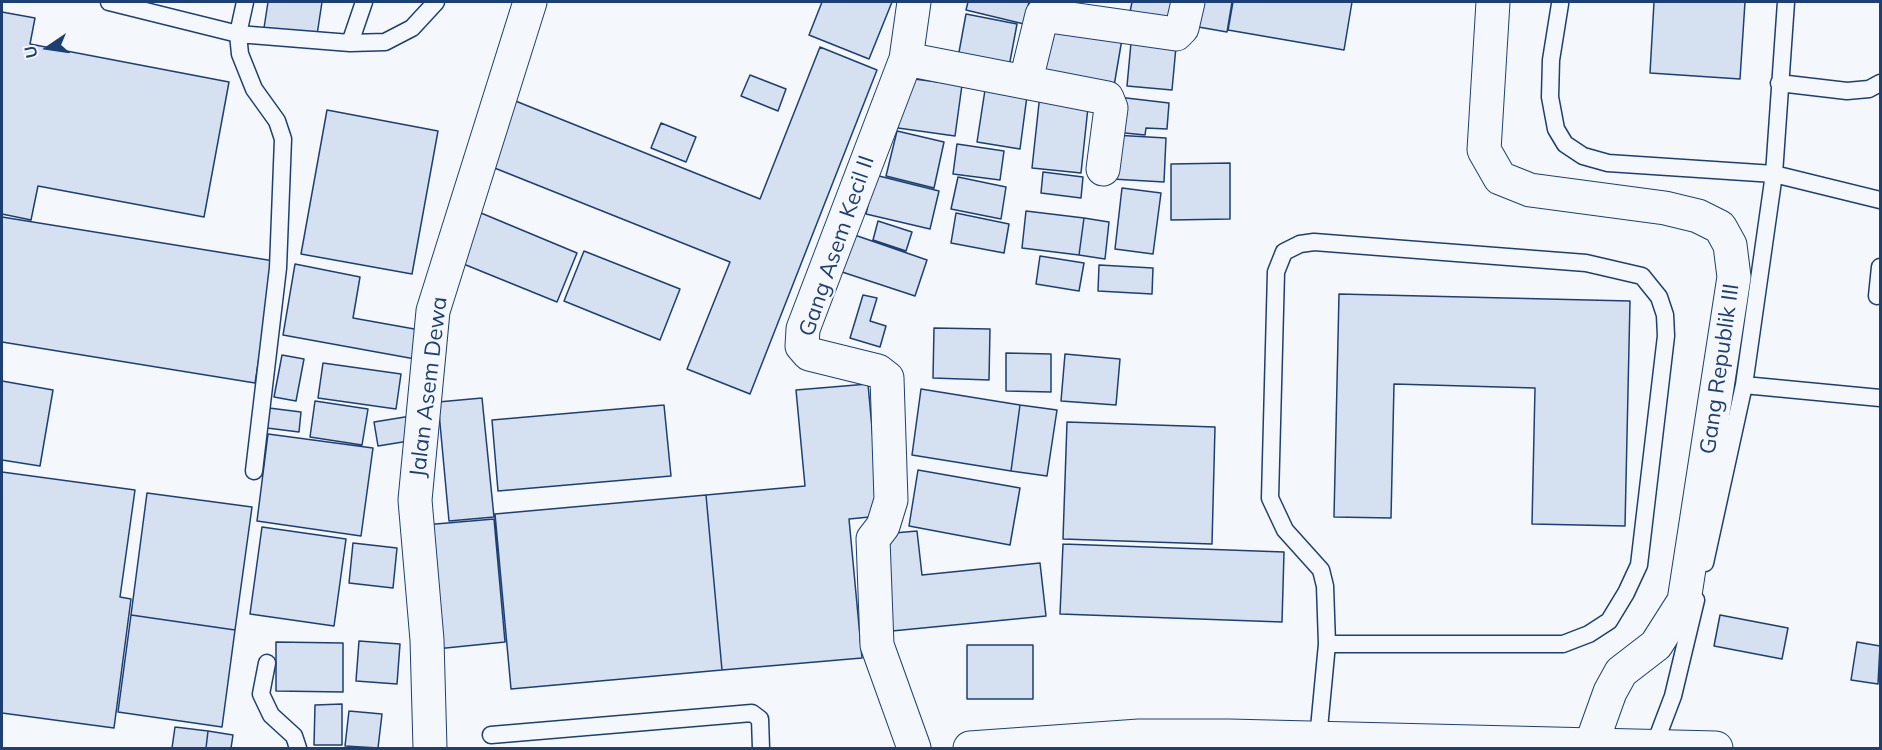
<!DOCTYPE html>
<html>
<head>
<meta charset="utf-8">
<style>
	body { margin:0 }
	#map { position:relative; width:1882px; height:750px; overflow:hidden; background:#f4f7fb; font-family:Mulish,sans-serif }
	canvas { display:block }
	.frame { position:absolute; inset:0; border:3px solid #1d3f73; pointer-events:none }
	.north { position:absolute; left:18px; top:18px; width:60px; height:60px; -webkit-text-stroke:4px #f4f7fb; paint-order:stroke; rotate:257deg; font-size:16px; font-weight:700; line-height:24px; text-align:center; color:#1d3f73 }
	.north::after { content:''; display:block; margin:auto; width:21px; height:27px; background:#1d3f73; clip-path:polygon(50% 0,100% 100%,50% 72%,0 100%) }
</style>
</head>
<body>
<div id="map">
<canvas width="1882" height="750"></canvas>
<div class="frame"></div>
<div class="north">U</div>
</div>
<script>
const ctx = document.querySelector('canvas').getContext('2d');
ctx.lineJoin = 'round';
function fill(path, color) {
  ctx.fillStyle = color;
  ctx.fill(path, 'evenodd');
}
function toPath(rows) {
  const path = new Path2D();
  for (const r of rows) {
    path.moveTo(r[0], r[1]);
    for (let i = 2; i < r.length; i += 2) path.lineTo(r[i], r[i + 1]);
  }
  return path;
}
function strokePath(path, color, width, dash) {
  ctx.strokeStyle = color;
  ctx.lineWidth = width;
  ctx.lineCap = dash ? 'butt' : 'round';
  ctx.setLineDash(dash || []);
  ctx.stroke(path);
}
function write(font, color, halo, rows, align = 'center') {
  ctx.font = font + ' Mulish,sans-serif';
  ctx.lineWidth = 4.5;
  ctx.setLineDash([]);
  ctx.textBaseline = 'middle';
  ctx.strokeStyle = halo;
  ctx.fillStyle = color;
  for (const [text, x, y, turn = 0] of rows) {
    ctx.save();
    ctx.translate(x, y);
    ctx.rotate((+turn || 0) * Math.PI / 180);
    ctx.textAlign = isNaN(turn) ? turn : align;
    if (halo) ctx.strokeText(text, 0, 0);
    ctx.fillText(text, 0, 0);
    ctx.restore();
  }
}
const building = toPath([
	[268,2,322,2,317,35,264,28,268,2],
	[822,2,892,2,869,59,809,35,822,2],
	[968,2,1029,2,1024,24,966,10,968,2],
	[1132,2,1182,2,1177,31,1128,22,1132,2],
	[1191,2,1232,2,1227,32,1187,25,1191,2],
	[1233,2,1352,2,1344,50,1228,30,1233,2],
	[1654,2,1745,2,1740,79,1650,73,1654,2],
	[2,12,35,18,30,44,229,82,204,217,38,186,31,220,2,214,2,12],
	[966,14,1017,24,1008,72,957,63,966,14],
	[1047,20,1123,33,1113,92,1037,79,1047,20],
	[1132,32,1177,36,1172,90,1127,86,1132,32],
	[820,47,877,70,750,394,687,369,730,262,482,163,508,98,760,199,820,47],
	[750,75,786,89,778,111,741,96,750,75],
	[906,78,962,85,955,136,898,128,906,78],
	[985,90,1027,96,1020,149,977,142,985,90],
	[1040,94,1089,98,1081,173,1032,168,1040,94],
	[1118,97,1169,103,1167,129,1146,128,1145,135,1115,132,1118,97],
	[327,110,438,131,412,274,301,254,327,110],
	[661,123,696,137,686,162,651,148,661,123],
	[897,131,944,142,934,188,886,176,897,131],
	[1114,135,1166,138,1164,182,1112,179,1114,135],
	[957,144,1004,151,1000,180,953,174,957,144],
	[1230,163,1230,219,1171,220,1171,164,1230,163],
	[1043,172,1083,177,1081,198,1041,193,1043,172],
	[875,175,939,191,930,229,866,214,875,175],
	[958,177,1006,187,1001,219,951,209,958,177],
	[1122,188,1161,193,1153,254,1115,249,1122,188],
	[1026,211,1084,218,1079,255,1022,248,1026,211],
	[481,213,577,253,557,302,461,263,481,213],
	[956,213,1009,224,1004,253,951,243,956,213],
	[2,217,274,261,255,383,2,342,2,217],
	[1084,218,1109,222,1105,259,1079,255,1084,218],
	[878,221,912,232,906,251,873,240,878,221],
	[846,232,927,260,915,296,833,269,846,232],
	[584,251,680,289,660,340,564,301,584,251],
	[1040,256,1084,263,1079,291,1036,284,1040,256],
	[295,264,360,277,353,318,420,330,415,359,283,335,295,264],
	[1099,265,1153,268,1152,294,1098,291,1099,265],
	[1339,294,1630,301,1625,526,1532,524,1535,388,1394,384,1391,518,1334,517,1339,294],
	[863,295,877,298,870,321,886,326,880,347,850,338,863,295],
	[934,328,990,329,989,380,933,378,934,328],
	[1006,353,1051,354,1051,392,1006,391,1006,353],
	[1065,354,1120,359,1116,405,1061,401,1065,354],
	[282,355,304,359,296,401,274,397,282,355],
	[323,363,401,374,396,409,318,398,323,363],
	[2,381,53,390,40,466,2,460,2,381],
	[868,384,880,516,849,519,862,658,722,670,706,495,805,486,796,390,868,384],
	[921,389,1020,405,1011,471,912,455,921,389],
	[482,398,494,517,449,521,438,402,482,398],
	[315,401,368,409,362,445,310,437,315,401],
	[664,405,671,476,498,491,492,420,664,405],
	[1020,405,1057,410,1047,476,1011,471,1020,405],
	[269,408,301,412,299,432,267,428,269,408],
	[411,416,415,440,378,446,374,422,411,416],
	[1067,422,1215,427,1212,544,1063,539,1067,422],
	[268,434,373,448,361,536,257,521,268,434],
	[918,470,1020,488,1010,545,909,526,918,470],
	[2,472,135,490,120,597,131,599,114,728,2,713,2,472],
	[147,493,252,507,235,630,131,615,147,493],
	[706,495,722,670,511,689,495,514,706,495],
	[494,519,505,642,436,649,424,525,494,519],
	[262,527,346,539,334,626,250,614,262,527],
	[917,531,922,575,1040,563,1046,616,892,631,883,534,917,531],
	[353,543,397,548,393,588,349,583,353,543],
	[1063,544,1284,552,1282,622,1060,614,1063,544],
	[131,615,235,630,222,727,118,712,131,615],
	[1720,615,1788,628,1782,659,1714,646,1720,615],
	[359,641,400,644,397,684,356,681,359,641],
	[276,642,343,643,343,692,276,691,276,642],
	[1857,642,1880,646,1878,684,1851,680,1857,642],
	[967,645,1033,645,1033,699,967,699,967,645],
	[342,704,342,745,314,745,315,705,342,704],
	[349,711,382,714,378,748,345,746,349,711],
	[175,727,208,731,206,748,172,748,175,727],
	[208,731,233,735,231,748,206,748,208,731]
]);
const lane = toPath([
	[109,2,238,34,245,2],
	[1560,4,1551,60,1550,97,1556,129,1565,144,1583,156,1608,163,1774,174,1880,200],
	[350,43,364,2],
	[1779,83,1847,91,1869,89,1880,83],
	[1877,296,1880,267],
	[1744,385,1880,398],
	[254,471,278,268,283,139,277,121,254,89,240,54,238,34,350,43,385,42,412,28,436,2],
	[1705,563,1744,385,1774,174,1786,2],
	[267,663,261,694,271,715,294,736,298,748],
	[491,735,752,713,760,719,761,748],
	[1318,739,1327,644,1325,586,1321,570,1285,530,1270,498,1276,272,1284,252,1300,244,1314,242,1586,263,1642,276,1659,297,1665,315,1666,336,1639,565,1626,593,1609,621,1589,634,1563,644,1327,644],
	[1654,746,1673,696,1696,600]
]);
const street = toPath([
	[914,2,906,59,803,329,802,346,809,354,878,371,887,378,891,500,883,526,873,539,877,645,914,748],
	[1493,2,1484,150,1500,178,1530,190,1665,208,1698,216,1720,227,1730,245,1734,277,1684,601,1656,645,1621,672,1610,692,1591,745],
	[906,59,1107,98,1111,108,1103,169],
	[1026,80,1042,15,1176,34,1182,28,1188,2],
	[430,748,427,640,415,500,433,311,530,2]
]);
const secondary = toPath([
	[970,748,1139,736,1229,736,1716,748]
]);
const streetNames = [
	["Gang Asem Kecil II",837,246,-71],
	["Gang Republik III",1720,369,-82],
	["Jalan Asem Dewa",429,387,-83]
];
fill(building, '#d5e0f0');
strokePath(building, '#1d3f73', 1.5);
strokePath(lane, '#1d3f73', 19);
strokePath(street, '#1d3f73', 35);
strokePath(secondary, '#1d3f73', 35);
strokePath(lane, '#f4f7fb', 16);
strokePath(street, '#f4f7fb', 33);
strokePath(secondary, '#f4f7fb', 33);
write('22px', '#1d3f73', '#f4f7fb', streetNames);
</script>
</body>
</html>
